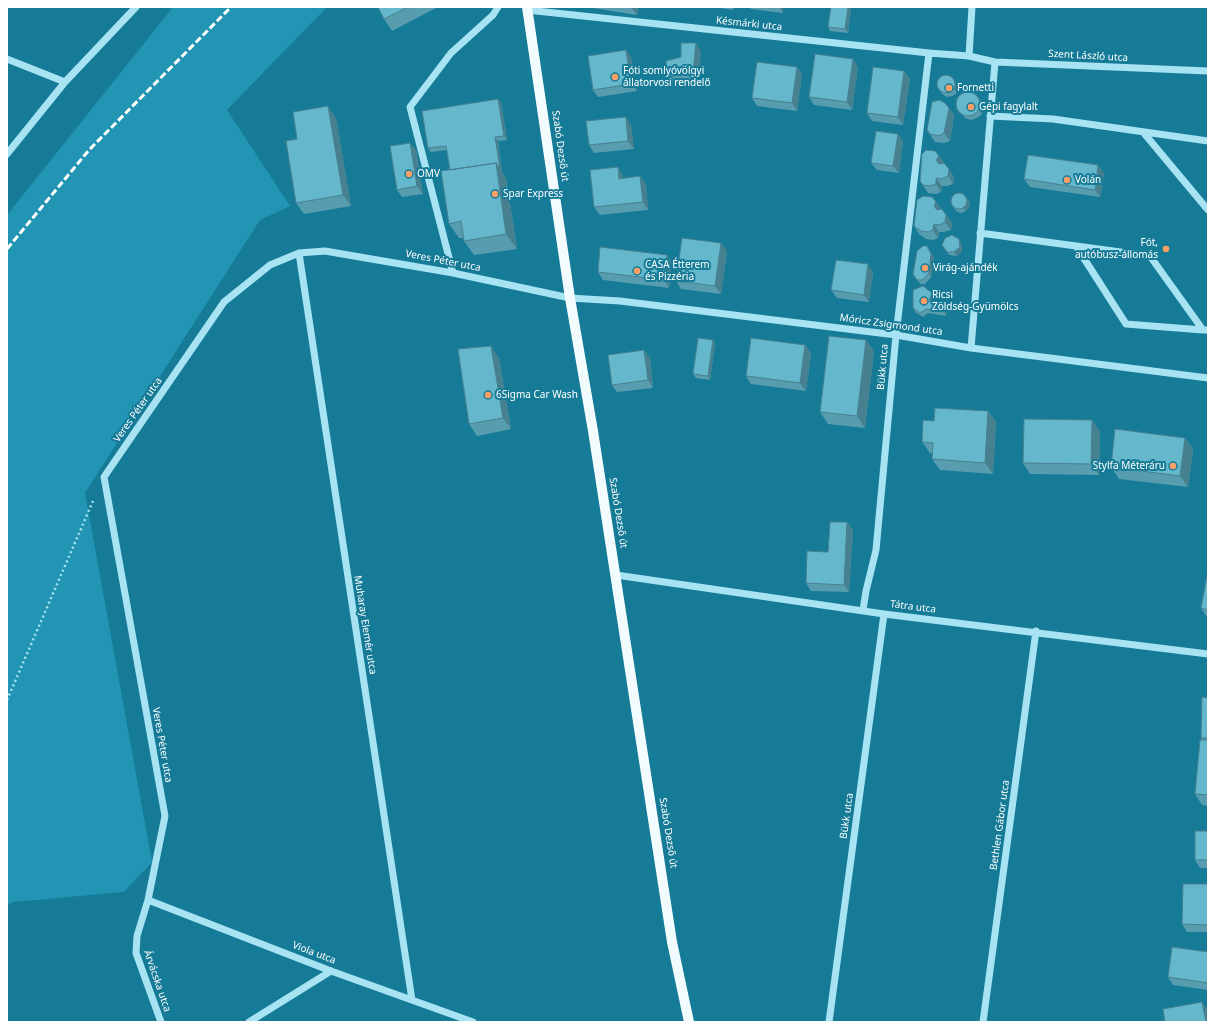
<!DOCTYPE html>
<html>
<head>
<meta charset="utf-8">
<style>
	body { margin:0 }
	#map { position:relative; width:1215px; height:1029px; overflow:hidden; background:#157b97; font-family:"Noto Sans",sans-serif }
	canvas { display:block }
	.frame { position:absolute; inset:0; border:8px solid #fff; pointer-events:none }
</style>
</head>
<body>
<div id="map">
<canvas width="1215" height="1029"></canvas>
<div class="frame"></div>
</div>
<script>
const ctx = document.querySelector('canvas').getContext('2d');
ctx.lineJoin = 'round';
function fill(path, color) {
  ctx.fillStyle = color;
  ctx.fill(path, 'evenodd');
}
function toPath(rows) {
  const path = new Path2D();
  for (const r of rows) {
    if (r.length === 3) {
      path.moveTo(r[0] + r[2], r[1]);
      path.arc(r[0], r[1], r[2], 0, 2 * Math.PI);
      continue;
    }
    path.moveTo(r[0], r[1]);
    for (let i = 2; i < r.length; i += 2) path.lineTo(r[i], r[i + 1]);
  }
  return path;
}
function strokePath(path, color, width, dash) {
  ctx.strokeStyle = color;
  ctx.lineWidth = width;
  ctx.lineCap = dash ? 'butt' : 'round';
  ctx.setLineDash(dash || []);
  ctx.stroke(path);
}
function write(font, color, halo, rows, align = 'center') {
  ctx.font = font + ' "Noto Sans",sans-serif';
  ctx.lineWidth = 4;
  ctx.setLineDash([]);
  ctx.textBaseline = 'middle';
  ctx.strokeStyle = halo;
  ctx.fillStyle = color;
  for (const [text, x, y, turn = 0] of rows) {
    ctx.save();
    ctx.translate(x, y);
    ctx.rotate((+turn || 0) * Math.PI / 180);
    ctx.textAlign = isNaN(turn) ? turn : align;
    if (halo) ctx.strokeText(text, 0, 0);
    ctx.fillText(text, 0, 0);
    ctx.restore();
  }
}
const green = toPath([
	[173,7,327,7,227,110,290,206,260,220,85,493,152,862,124,892,13,902,7,905,7,215]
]);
const path = toPath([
	[7,700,93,501]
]);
const minor = toPath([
	[527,10,929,53,969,56,995,62,1208,71],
	[969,56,972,7],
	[7,59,65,82],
	[990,116,1053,119,1208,141],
	[1143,132,1208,210],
	[7,154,65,82,136,7],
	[980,233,1150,256,1203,330,1208,330],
	[1076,246,1126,324,1203,330],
	[299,253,412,1000],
	[453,273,410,107,451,53,493,15,498,7],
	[971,348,995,62],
	[616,575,884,614,1208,654],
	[863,610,866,591,876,550,896,335,929,53],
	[148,900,331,971,473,1022],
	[161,1022,136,953,137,936,148,900,165,816,104,477,224,302,270,265,299,253,325,251,453,273,570,298,620,301,896,335,971,348,1208,378],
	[249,1022,331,971],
	[829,1022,884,614],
	[983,1022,1036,631]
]);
const major = toPath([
	[527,7,570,298,593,431,672,942,689,1022]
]);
const rail = toPath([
	[7,249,89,150,231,7]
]);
const wall = toPath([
	[378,7,438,7,392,31,384,19],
	[587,7,638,7,637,15],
	[714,7,734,7,733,10],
	[749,7,783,7,783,13,751,9],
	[831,7,851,7,848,33,830,31,828,27],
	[701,51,698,80,673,85,667,77],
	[631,57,637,91,598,97,593,90],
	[797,67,802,75,797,111,757,106,752,98],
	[858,67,852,110,814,105,809,97],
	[904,71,910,79,903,125,872,121,867,113],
	[953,79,956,83,958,88,957,93,952,96,947,97,942,94,940,90],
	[979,98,982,102,983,108,982,114,977,118,971,120,965,118,958,110],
	[501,102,507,140,498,141,502,172,506,178,517,249,474,255,464,241,463,238,459,238,449,224,450,170,447,150,431,152,428,148],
	[945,103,954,115,950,141,944,143,935,142,927,130],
	[336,118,351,206,304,214,296,203,297,139],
	[631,125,634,149,594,153,589,145],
	[898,134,903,141,899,173,877,170,871,163],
	[416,150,423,194,402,197,397,190],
	[939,156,954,177,953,184,947,186,942,186,941,192,936,194,928,193,920,181],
	[1104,173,1100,197,1030,187,1024,179],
	[623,175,623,178,646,184,648,210,600,215,594,207],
	[936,202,952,223,951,230,944,232,939,232,938,238,933,240,926,239,919,234,914,226],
	[970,202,969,207,966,211,961,213,956,211,950,203],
	[961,243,962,251,957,256,949,255,942,245],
	[927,246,934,258,931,277,925,284,920,284,913,274],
	[727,251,721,294,681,289,676,281],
	[667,255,672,263,669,288,603,280,598,272],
	[873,272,869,302,837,298,831,290],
	[934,297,933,302,947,306,946,316,928,313,923,317,915,312,913,308],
	[713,340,715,344,710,380,696,378,693,374],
	[866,340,874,351,865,428,828,424,820,412],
	[805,345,811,353,806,391,751,384,746,376],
	[499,358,511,429,477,436,469,424],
	[650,358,653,388,617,392,612,385],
	[988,411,996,422,993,474,940,470,932,459,933,454,930,453,922,442,934,421],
	[1092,420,1100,432,1099,475,1030,474,1023,463],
	[1185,438,1193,449,1188,487,1119,479,1111,467],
	[853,530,849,592,811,591,806,583,828,552],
	[1208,576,1208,616,1206,616,1201,608],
	[1208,698,1208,806,1202,805,1195,794,1202,740,1201,738],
	[1208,831,1208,868,1200,868,1195,860],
	[1208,884,1208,932,1187,932,1182,924],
	[1208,952,1208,990,1173,985,1168,977]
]);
const shadedWall = toPath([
	[631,7,638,7,637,15],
	[779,7,783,7,783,13],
	[848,7,851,7,848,33,845,29],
	[696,43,701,51,698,80,693,73],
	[626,50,631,57,637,91,631,84],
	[853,59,858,67,852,110,847,102],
	[797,67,802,75,797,111,792,103],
	[904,71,910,79,903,125,898,117],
	[953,79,956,83,958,88,957,93,954,89],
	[979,98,982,102,983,108,982,114,979,110],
	[498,99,501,102,507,140,504,136],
	[328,106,336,118,351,206,343,195],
	[949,108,954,115,950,141,944,133],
	[626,117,631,125,634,149,628,141],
	[898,134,903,141,899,173,893,166],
	[495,137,498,141,502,172,506,178,517,249,506,234,496,163],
	[410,143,416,150,423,194,417,186],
	[939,156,944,164,942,168,936,160],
	[1098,165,1104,173,1100,197,1095,190],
	[618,167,623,175,624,186,619,179],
	[949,169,954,177,953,184,948,176],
	[640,176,646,184,648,210,643,202],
	[936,178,942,186,941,192,936,184],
	[967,198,970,202,969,207,966,211,963,207],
	[936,202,942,210,939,214,934,206],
	[946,215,952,223,951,230,945,222],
	[934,224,939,232,938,238,933,230],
	[959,239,961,243,962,251,957,256,954,252],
	[721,243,727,251,721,294,715,286],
	[927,246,934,258,931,277,929,273],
	[667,255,672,263,669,288,664,280],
	[868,264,873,272,869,302,864,295],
	[932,293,934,297,932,305,929,301],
	[945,302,947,306,946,316,944,312],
	[713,340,715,344,710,380,708,376],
	[866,340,874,351,865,428,857,416],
	[805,345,811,353,806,391,800,383],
	[491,346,499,358,511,429,503,418],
	[644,350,650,358,653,388,648,380],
	[988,411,996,422,993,474,985,463],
	[1092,420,1100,432,1099,475,1091,464],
	[1185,438,1193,449,1188,487,1180,476],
	[847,522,853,530,849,592,844,585],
	[1202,1002,1207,1009,1208,1014,1208,1022,1206,1022]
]);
const building = toPath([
	[378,7,408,7,384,19,378,7],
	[831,7,848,7,845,29,828,27,831,7],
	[681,43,696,43,693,73,667,77,666,61,681,57,681,43],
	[626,50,631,84,593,90,588,56,626,50],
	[815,54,853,59,847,102,809,97,815,54],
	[757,62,797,67,792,103,752,98,757,62],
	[873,67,904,71,898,117,867,113,873,67],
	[946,84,9],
	[968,104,12],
	[498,99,504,136,495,137,500,168,496,163,450,170,446,146,428,148,422,111,498,99],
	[939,100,945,103,949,108,944,133,939,136,930,134,927,130,932,102,939,100],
	[328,106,343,195,296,203,286,141,297,139,293,112,328,106],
	[626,117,628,141,589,145,586,121,626,117],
	[876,131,898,134,893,166,871,163,876,131],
	[410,143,417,186,397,190,390,146,410,143],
	[926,150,935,151,939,156,936,160,939,164,944,163,949,169,948,176,941,179,936,178,936,184,930,186,923,185,920,181,922,154,926,150],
	[1028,155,1098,165,1095,190,1024,179,1028,155],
	[496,163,506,234,464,241,461,221,449,224,441,171,496,163],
	[618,167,619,179,640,176,643,202,594,207,590,170,618,167],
	[959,201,8],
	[923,196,932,197,936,202,934,206,937,210,942,209,946,215,945,222,939,225,934,224,933,230,928,232,921,231,914,226,917,200,923,196],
	[952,235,959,239,960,247,954,252,947,252,942,245,945,238,952,235],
	[682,238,721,243,715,286,676,281,682,238],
	[923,246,927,246,931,254,929,273,922,280,917,280,913,274,917,251,923,246],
	[600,247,667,255,664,280,598,272,600,247],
	[836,260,868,264,864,295,831,290,836,260],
	[923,286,932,293,929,301,945,302,944,312,926,309,920,313,913,308,913,290,923,286],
	[829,336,866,340,857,416,820,412,829,336],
	[698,338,713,340,708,376,693,374,698,338],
	[751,338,805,345,800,383,746,376,751,338],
	[491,346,503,418,469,424,458,349,491,346],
	[644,350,648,380,612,385,608,355,644,350],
	[935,408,988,411,985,463,932,459,933,443,922,442,923,420,934,421,935,408],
	[1024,419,1092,420,1091,464,1023,463,1024,419],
	[1115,429,1185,438,1180,476,1111,467,1115,429],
	[830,522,847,522,844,585,806,583,807,551,828,552,830,522],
	[1207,576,1208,576,1208,610,1201,608,1207,576],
	[1202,697,1208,698,1208,738,1201,738,1202,697],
	[1200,740,1208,740,1208,795,1195,794,1200,740],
	[1195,831,1208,831,1208,860,1195,860,1195,831],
	[1183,884,1208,884,1208,925,1182,924,1183,884],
	[1172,947,1208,952,1208,983,1168,977,1172,947],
	[1202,1002,1206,1022,1165,1022,1163,1009,1202,1002]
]);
const markers = [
	[615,77,4,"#ff9f68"],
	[949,88,4,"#ff9f68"],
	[971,107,4,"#ff9f68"],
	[409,174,4,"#ff9f68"],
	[1067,180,4,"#ff9f68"],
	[495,194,4,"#ff9f68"],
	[1166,249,4,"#ff9f68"],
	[925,268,4,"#ff9f68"],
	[637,271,4,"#ff9f68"],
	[924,301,4,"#ff9f68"],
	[488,395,4,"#ff9f68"],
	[1173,466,4,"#ff9f68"]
];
const streetNames = [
	["Késmárki utca",749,24,6],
	["Szent László utca",1088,56,3],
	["Szabó Dezső út",560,146,82],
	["Veres Péter utca",443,261,11],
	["Móricz Zsigmond utca",891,325,8],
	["Bükk utca",883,367,-85],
	["Veres Péter utca",138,410,-55],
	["Szabó Dezső út",618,513,81],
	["Tátra utca",913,607,7],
	["Muharay Elemér utca",365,625,81],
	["Veres Péter utca",162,745,80],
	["Bükk utca",847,816,-82],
	["Bethlen Gábor utca",1000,825,-82],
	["Szabó Dezső út",668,833,81],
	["Viola utca",314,953,21],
	["Árvácska utca",157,981,71]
];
const poiNames = [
	["Fóti somlyóvölgyi",623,71],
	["állatorvosi rendelő",623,83],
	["Fornetti",957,88],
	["Gépi fagylalt",979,107],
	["OMV",417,174],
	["Volán",1075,180],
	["Spar Express",503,194],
	["Fót,",1158,243,"right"],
	["autóbusz-állomás",1158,255,"right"],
	["CASA Étterem",645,265],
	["és Pizzéria",645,277],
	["Virág-ajándék",933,268],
	["Ricsi",932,295],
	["Zöldség-Gyümölcs",932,307],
	["6Sigma Car Wash",496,395],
	["Stylfa Méteráru",1165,466,"right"]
];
fill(green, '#2195b3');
strokePath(path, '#a7e3f2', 2.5, [2, 3]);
strokePath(minor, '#a7e3f2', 7);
strokePath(major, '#f2fcff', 10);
strokePath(rail, '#fff', 3, [7, 3]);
fill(wall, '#579daf');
fill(shadedWall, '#47808f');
fill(building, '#65b7cc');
strokePath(building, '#47808f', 1);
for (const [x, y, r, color] of markers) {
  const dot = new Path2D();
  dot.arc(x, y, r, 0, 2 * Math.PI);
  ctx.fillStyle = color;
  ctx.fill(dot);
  strokePath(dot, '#157b97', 1.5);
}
write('10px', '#fff', '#157b97', streetNames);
write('10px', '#fff', '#157b97', poiNames, 'left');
</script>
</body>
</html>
